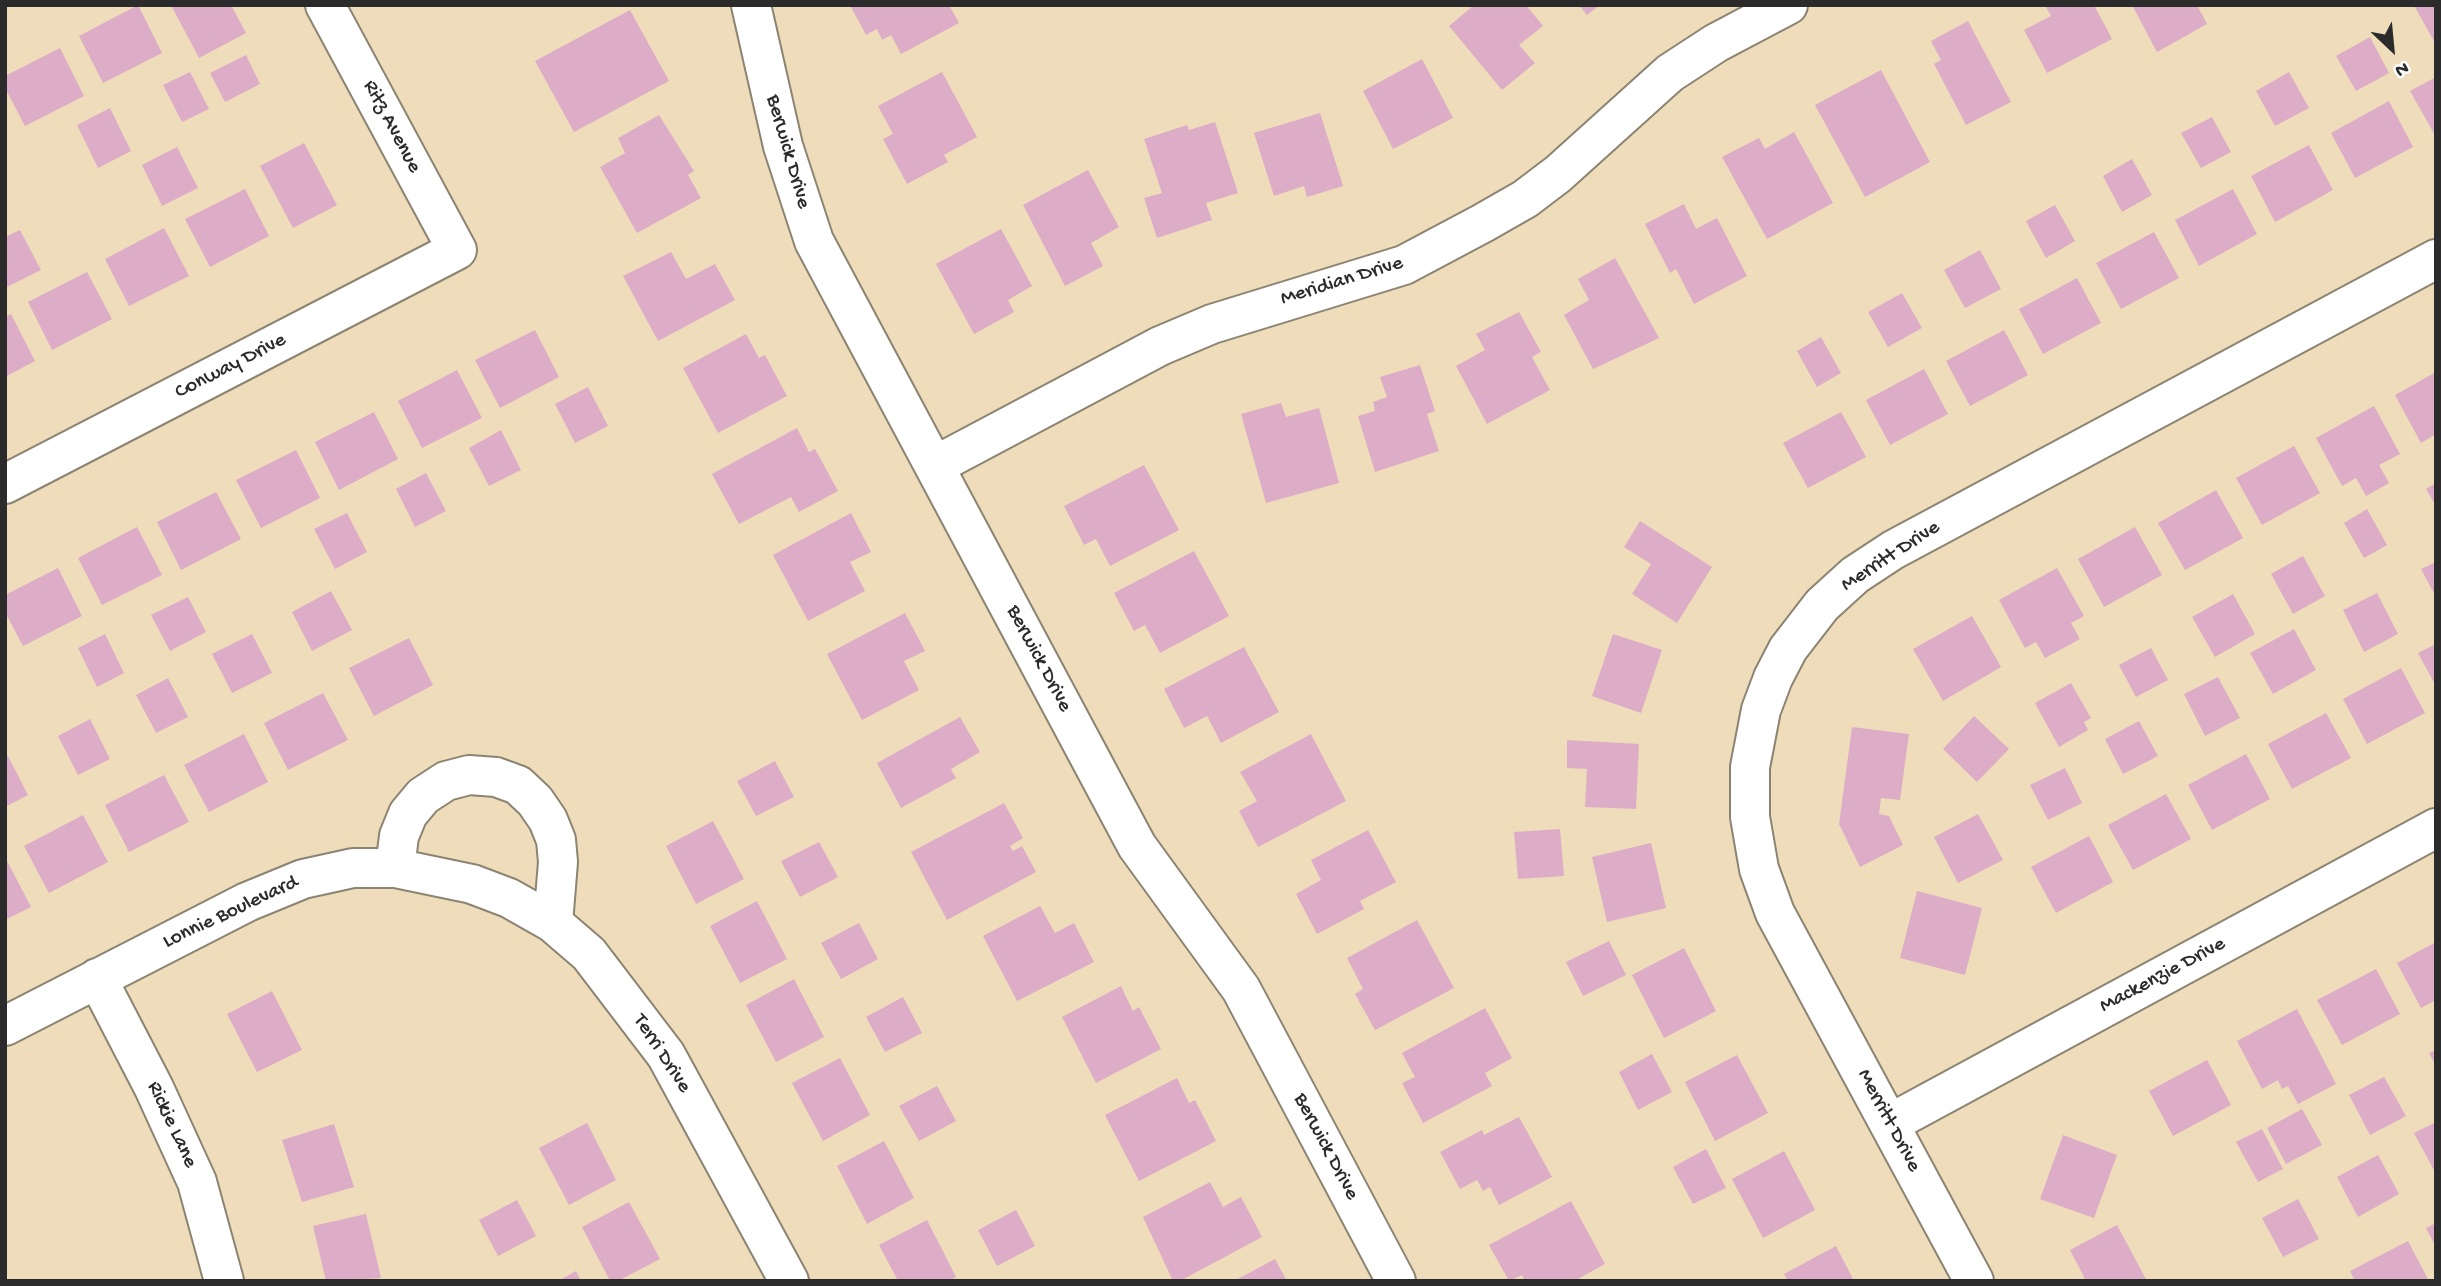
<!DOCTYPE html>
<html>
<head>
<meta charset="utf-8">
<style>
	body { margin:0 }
	#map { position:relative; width:2441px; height:1286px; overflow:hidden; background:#eedcba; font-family:"Gochi Hand",sans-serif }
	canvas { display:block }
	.frame { position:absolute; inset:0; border:7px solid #2b2b2b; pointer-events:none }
	.north { position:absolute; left:2357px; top:14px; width:70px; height:70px; -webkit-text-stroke:5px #fff; paint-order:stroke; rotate:154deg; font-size:19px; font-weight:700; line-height:28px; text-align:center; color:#2b2b2b }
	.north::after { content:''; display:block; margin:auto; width:24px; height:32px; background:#2b2b2b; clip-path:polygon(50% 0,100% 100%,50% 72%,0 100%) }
</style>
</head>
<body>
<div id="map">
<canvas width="2441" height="1286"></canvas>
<div class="frame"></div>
<div class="north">N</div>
</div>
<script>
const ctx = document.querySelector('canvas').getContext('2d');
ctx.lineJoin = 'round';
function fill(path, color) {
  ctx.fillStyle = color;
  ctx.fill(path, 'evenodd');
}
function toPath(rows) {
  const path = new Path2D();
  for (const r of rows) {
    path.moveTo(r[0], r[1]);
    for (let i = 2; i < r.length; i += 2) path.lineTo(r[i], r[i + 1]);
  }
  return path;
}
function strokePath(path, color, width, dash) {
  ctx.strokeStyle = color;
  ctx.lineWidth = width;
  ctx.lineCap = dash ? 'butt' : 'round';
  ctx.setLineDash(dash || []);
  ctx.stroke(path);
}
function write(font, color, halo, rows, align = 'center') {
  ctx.font = font + ' "Gochi Hand",sans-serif';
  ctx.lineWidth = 5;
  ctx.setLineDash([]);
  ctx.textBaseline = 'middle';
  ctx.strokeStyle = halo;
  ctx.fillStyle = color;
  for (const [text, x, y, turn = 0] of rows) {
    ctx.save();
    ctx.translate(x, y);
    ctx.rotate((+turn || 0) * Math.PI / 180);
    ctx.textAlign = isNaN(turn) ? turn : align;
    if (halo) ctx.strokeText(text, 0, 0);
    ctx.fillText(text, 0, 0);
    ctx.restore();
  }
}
const building = toPath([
	[138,5,162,53,103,83,79,36],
	[171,5,231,5,246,33,199,58],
	[850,5,949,5,959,23,901,54,891,35,882,40,877,29,866,35],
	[1474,5,1526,5,1543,26,1519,45,1535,63,1502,90,1449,26],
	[1579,5,1600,5,1587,15],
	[2045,5,2094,5,2112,39,2047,73,2024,30,2051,16],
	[2132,5,2197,5,2207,24,2157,52],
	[2419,5,2436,5,2436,45,2415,7],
	[630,10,669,81,574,132,535,61],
	[1968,21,2011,102,1966,125,1934,64,1941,60,1931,41],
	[2370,37,2389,73,2356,91,2336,56],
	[60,48,84,96,25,126,5,88,5,76],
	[246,55,260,84,225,102,210,73],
	[1422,59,1453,118,1393,149,1363,91],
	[1881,70,1930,162,1865,197,1815,105],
	[190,72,209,109,182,122,163,85],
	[942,72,977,137,944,155,948,162,907,184,883,139,893,134,878,106],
	[2289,72,2309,108,2275,126,2256,91],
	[2436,77,2436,137,2410,91],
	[2389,101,2413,147,2355,178,2331,133],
	[110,108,131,151,98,168,77,125],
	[1320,113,1343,186,1307,197,1304,186,1274,196,1254,133],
	[659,115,694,171,688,175,701,198,637,233,600,167,625,153,618,138],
	[2212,117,2231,152,2201,168,2181,133],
	[1215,122,1238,193,1206,203,1212,220,1157,238,1144,198,1162,193,1144,139,1187,125,1189,130],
	[1794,132,1833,203,1767,239,1722,157,1759,138,1765,149],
	[304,143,337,205,293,228,260,166],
	[2309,145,2333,190,2275,222,2251,176],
	[177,147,198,188,162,206,142,165],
	[2132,159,2152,195,2122,212,2103,176],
	[1088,170,1119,227,1091,243,1103,266,1065,286,1023,205],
	[245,189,269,236,210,267,185,219],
	[2233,189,2257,234,2199,266,2175,220],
	[1684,204,1696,229,1717,218,1747,276,1694,304,1676,269,1670,273,1645,224],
	[2055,205,2075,241,2046,258,2026,221],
	[164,228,189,276,129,306,105,259],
	[1001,229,1032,286,1008,300,1014,312,974,334,936,264],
	[20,230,41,270,5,288,5,237],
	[2154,232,2179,278,2121,309,2096,263],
	[1980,250,2001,289,1965,308,1944,270],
	[671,252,686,279,715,264,735,300,658,341,623,276],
	[1615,258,1659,338,1593,369,1564,315,1589,300,1578,279],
	[87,272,112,319,52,350,28,302],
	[2077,278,2101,323,2043,354,2019,309],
	[1902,293,1922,328,1888,347,1868,312],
	[1519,312,1541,352,1532,357,1550,390,1487,424,1456,366,1485,350,1476,334],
	[11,314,35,361,5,377,5,317],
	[535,330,559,377,500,408,475,360],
	[2004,330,2028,375,1970,406,1946,361],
	[746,334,759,358,765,355,787,396,718,433,683,368],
	[1821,337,1841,373,1817,387,1797,351],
	[1420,365,1435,411,1427,414,1439,451,1375,472,1358,416,1375,411,1373,402,1387,397,1380,377],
	[1924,369,1948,414,1890,445,1866,400],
	[457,370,482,418,422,448,398,401],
	[2436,372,2436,434,2421,443,2395,395],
	[588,387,608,426,575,443,555,404],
	[1281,403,1286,417,1319,408,1339,483,1266,503,1241,414],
	[2374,406,2400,454,2379,465,2389,483,2366,496,2356,478,2342,486,2316,438],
	[374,412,398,459,339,490,315,442],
	[1841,412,1866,457,1808,488,1783,443],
	[797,428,809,452,815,449,838,491,799,512,791,497,739,524,712,474],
	[501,430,521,470,489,486,469,448],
	[2294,446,2320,493,2262,525,2236,478],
	[296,450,320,498,261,528,236,480],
	[1144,465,1179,530,1110,566,1096,539,1084,545,1064,506],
	[426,473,446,511,415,527,396,489],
	[2436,483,2436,506,2426,489],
	[2216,490,2243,538,2185,570,2158,523],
	[216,492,241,539,181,570,157,522],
	[2367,509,2387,545,2364,558,2344,523],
	[347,513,367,552,335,569,314,529],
	[851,513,871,552,850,562,865,591,808,621,773,555],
	[1640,521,1712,567,1677,623,1632,594,1651,564,1624,547],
	[137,527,162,575,102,605,78,558],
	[2135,527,2162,575,2104,607,2078,559],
	[1194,551,1229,616,1160,653,1145,625,1134,631,1114,593],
	[2303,556,2325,596,2293,614,2271,574],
	[2436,562,2436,597,2421,569],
	[58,568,82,616,23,646,5,612,5,595],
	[2057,568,2084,616,2071,623,2080,639,2045,658,2036,642,2025,648,1999,600],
	[331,591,352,630,312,651,292,612],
	[2377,593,2398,634,2364,652,2343,610],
	[2233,594,2255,634,2215,657,2192,617],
	[188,597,206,632,170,651,151,615],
	[905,613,925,651,904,661,919,690,862,720,827,654],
	[1972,616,2001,667,1943,701,1913,649],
	[2294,629,2316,670,2273,694,2250,653],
	[105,634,124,673,97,687,78,648],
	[252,634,272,673,232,693,212,654],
	[1613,634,1662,650,1641,713,1592,696],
	[409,638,433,685,374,716,349,668],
	[2436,644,2436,686,2418,653],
	[1244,647,1279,712,1221,743,1207,716,1184,728,1164,689],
	[2151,648,2168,680,2136,697,2119,665],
	[2401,668,2425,713,2367,744,2343,699],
	[2218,677,2240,718,2205,736,2184,694],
	[168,678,188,717,156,733,136,695],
	[2071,683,2091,718,2084,722,2088,730,2059,747,2035,703],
	[323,693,348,740,288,770,264,723],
	[2326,713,2351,758,2292,789,2268,744],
	[1974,716,2009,749,1977,782,1943,749],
	[960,717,980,752,951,769,956,778,901,808,877,763],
	[90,719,110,759,78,775,58,736],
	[2139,721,2158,756,2123,774,2105,739],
	[1852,727,1909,734,1900,800,1881,798,1879,814,1889,816,1903,845,1860,867,1839,824],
	[244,734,268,782,209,812,184,765],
	[1311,734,1346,801,1258,847,1239,811,1257,801,1240,772],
	[1567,740,1639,744,1636,809,1585,807,1587,769,1567,768],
	[2246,754,2270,799,2212,830,2188,785],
	[8,756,28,795,5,807,5,758],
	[775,761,794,797,756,816,737,781],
	[2065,768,2082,803,2048,820,2030,785],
	[164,775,189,822,129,852,105,805],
	[2166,794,2191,839,2133,870,2108,825],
	[1004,803,1023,838,1010,846,1013,851,1022,846,1036,872,947,920,911,852],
	[1978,814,2003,860,1958,883,1934,837],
	[83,815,108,862,49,893,24,846],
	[713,821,744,879,696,904,666,846],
	[1560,829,1564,876,1518,879,1514,832],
	[1368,830,1396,882,1360,901,1364,909,1317,934,1296,894,1321,880,1311,860],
	[2089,836,2113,882,2056,913,2031,867],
	[819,842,838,877,800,897,781,861],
	[1651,843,1666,908,1607,922,1592,857],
	[5,857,31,907,5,920],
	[1917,891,1982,908,1965,975,1900,958],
	[757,901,787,959,740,983,710,926],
	[1040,906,1055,933,1074,923,1094,962,1017,1001,983,936],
	[1417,920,1454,988,1375,1030,1355,994,1363,989,1347,958],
	[859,923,878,959,841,979,821,943],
	[1609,941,1626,975,1583,996,1566,962],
	[2436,942,2436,1000,2421,1008,2397,963],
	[1684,948,1716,1011,1664,1038,1632,975],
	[2376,969,2400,1014,2342,1045,2317,1000],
	[794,979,824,1037,776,1062,746,1005],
	[1121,986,1133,1011,1139,1007,1161,1049,1096,1083,1062,1017],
	[272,991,302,1050,257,1072,227,1014],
	[903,997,922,1033,885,1052,866,1017],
	[1485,1008,1512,1058,1485,1073,1492,1086,1423,1123,1402,1083,1415,1077,1402,1053],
	[2297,1009,2336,1084,2298,1104,2288,1086,2282,1089,2278,1080,2262,1089,2237,1041],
	[2436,1050,2436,1066,2429,1053],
	[1652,1054,1672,1092,1638,1110,1619,1072],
	[1737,1055,1768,1113,1715,1141,1685,1082],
	[840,1058,870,1115,823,1141,792,1083],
	[2207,1060,2231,1105,2173,1136,2149,1091],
	[2384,1077,2406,1116,2370,1135,2349,1095],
	[1177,1078,1189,1103,1195,1100,1216,1141,1139,1181,1105,1115],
	[937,1086,956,1121,919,1141,899,1106],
	[2302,1109,2322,1145,2286,1164,2267,1128],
	[1519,1117,1552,1177,1499,1205,1490,1187,1483,1191,1477,1180,1460,1189,1440,1152,1482,1130,1484,1135],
	[2436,1122,2436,1174,2414,1133],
	[587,1123,616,1180,569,1205,539,1148],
	[334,1124,354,1187,302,1202,282,1140],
	[2262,1129,2283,1169,2258,1182,2236,1142],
	[2063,1135,2117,1155,2094,1218,2040,1199],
	[884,1141,914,1198,867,1224,837,1166],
	[1706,1149,1726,1188,1693,1204,1673,1167],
	[1784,1151,1815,1210,1763,1238,1732,1179],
	[2378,1155,2399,1194,2358,1217,2337,1177],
	[1210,1182,1223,1207,1241,1197,1262,1237,1180,1281,1173,1281,1143,1217],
	[2298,1199,2319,1239,2283,1257,2262,1218],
	[517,1200,536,1236,498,1256,479,1220],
	[1571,1201,1605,1264,1574,1281,1525,1281,1522,1275,1509,1281,1489,1245],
	[629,1202,660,1259,618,1281,610,1281,582,1227],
	[1016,1210,1035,1246,997,1266,978,1230],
	[366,1214,381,1278,326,1281,313,1226],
	[927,1220,956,1277,949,1281,898,1281,879,1245],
	[2436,1223,2436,1247,2426,1228],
	[2117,1225,2147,1281,2086,1281,2070,1250],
	[2408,1241,2429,1281,2355,1281,2350,1271],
	[1836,1246,1854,1281,1788,1281,1784,1274],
	[1275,1259,1287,1281,1234,1281],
	[576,1271,581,1281,558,1281]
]);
const street = toPath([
	[751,5,783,146,814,241,1137,846,1241,989,1396,1281],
	[936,465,1160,346,1212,324,1404,265,1483,223,1525,199,1558,174,1670,73,1716,43,1788,5],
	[5,484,457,250,325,5],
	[395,868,399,836,408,814,423,796,446,781,469,775,496,777,518,785,535,801,548,820,556,840,558,862,553,923],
	[97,978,154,1088,197,1182,224,1281],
	[5,1026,247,902,303,879,353,868,395,868,472,884,509,898,553,923,589,954,666,1055,789,1281],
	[1889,1124,2436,828],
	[1974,1281,1775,913,1759,869,1750,817,1750,767,1761,710,1773,678,1788,649,1822,605,1855,575,1893,550,2436,259]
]);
const streetNames = [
	["Ritz Avenue",391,127,62],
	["Berwick Drive",787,152,74],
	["Meridian Drive",1342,282,-17],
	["Conway Drive",231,367,-27],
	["Merritt Drive",1891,557,-33],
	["Berwick Drive",1038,659,62],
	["Lonnie Boulevard",231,913,-25],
	["Mackenzie Drive",2163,976,-28],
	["Terri Drive",661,1054,57],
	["Merritt Drive",1888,1121,62],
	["Rickie Lane",171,1125,65],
	["Berwick Drive",1325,1147,62]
];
fill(building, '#ddadc7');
strokePath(street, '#8c8472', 42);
strokePath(street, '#fff', 38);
write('21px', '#2b2b2b', '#fff', streetNames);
</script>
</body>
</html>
